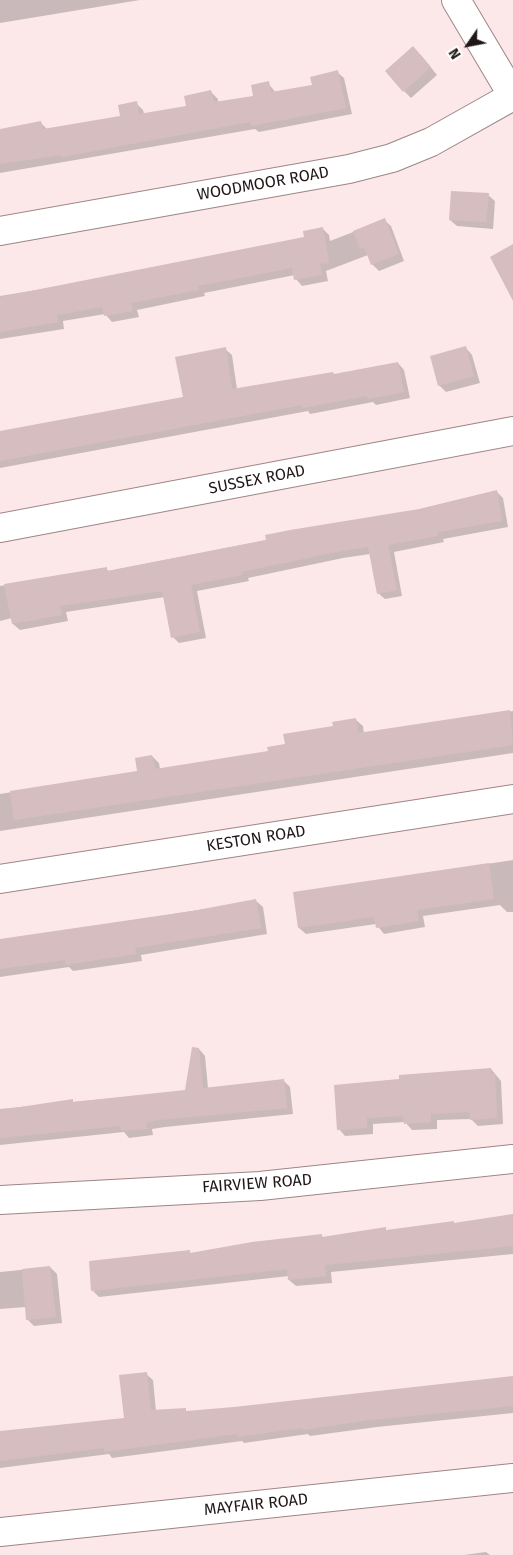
<!DOCTYPE html>
<html>
<head>
<meta charset="utf-8">
<style>
	body { margin:0 }
	#map { position:relative; width:513px; height:1555px; overflow:hidden; background:#fde8e9; font-family:"Fira Sans",sans-serif }
	canvas { display:block }
	.north { position:absolute; left:443px; top:20px; width:50px; height:50px; -webkit-text-stroke:4px #fff; paint-order:stroke; rotate:237deg; font-size:14px; font-weight:700; line-height:20px; text-align:center; color:#201717 }
	.north::after { content:''; display:block; margin:auto; width:18px; height:22px; background:#201717; clip-path:polygon(50% 0,100% 100%,50% 72%,0 100%) }
</style>
</head>
<body>
<div id="map">
<canvas width="513" height="1555"></canvas>
<div class="north">N</div>
</div>
<script>
const ctx = document.querySelector('canvas').getContext('2d');
ctx.lineJoin = 'round';
function fill(path, color) {
  ctx.fillStyle = color;
  ctx.fill(path, 'evenodd');
}
function toPath(rows) {
  const path = new Path2D();
  for (const r of rows) {
    path.moveTo(r[0], r[1]);
    for (let i = 2; i < r.length; i += 2) path.lineTo(r[i], r[i + 1]);
  }
  return path;
}
function strokePath(path, color, width, dash) {
  ctx.strokeStyle = color;
  ctx.lineWidth = width;
  ctx.lineCap = dash ? 'butt' : 'round';
  ctx.setLineDash(dash || []);
  ctx.stroke(path);
}
function write(font, color, halo, rows, align = 'center') {
  ctx.font = font + ' "Fira Sans",sans-serif';
  ctx.lineWidth = 4;
  ctx.setLineDash([]);
  ctx.textBaseline = 'middle';
  ctx.strokeStyle = halo;
  ctx.fillStyle = color;
  for (const [text, x, y, turn = 0] of rows) {
    ctx.save();
    ctx.translate(x, y);
    ctx.rotate((+turn || 0) * Math.PI / 180);
    ctx.textAlign = isNaN(turn) ? turn : align;
    if (halo) ctx.strokeText(text, 0, 0);
    ctx.fillText(text, 0, 0);
    ctx.restore();
  }
}
const shadow = toPath([
	[0,0,140,0,0,23],
	[420,54,437,75,411,98,404,91],
	[337,72,344,78,352,114,259,132,255,129,0,173,0,130,41,123,47,129,121,117,136,103,143,110,144,114,187,107,211,92,218,99,218,103,254,97,268,83,276,93,313,86],
	[488,195,495,201,493,229,457,226,450,220],
	[384,220,391,226,404,261,379,271,372,264,368,255,326,271,328,281,302,286,296,279,295,275,204,293,205,296,137,310,139,317,112,322,105,314,63,321,64,329,0,339,0,296,97,280,306,238,322,228,329,235,330,241],
	[466,348,472,355,480,383,446,392,439,385],
	[225,349,232,355,237,389,335,375,398,363,404,370,410,398,376,405,373,402,310,414,308,411,0,468,0,432,184,398],
	[497,492,503,498,508,527,443,539,444,542,394,552,402,596,385,599,378,593,370,554,343,558,248,578,249,581,197,591,206,638,179,643,173,637,165,597,66,612,68,621,20,630,13,624,12,618,0,621,0,586,106,569,109,571,419,510],
	[513,711,513,753,0,831,0,794,138,772,152,756,159,763,160,769,270,752,356,720,363,726,364,734],
	[513,860,513,912,507,912,500,905,423,916,425,927,384,934,376,924,306,934,299,928,294,893],
	[256,901,263,907,267,934,141,955,142,961,73,971,69,967,0,977,0,941],
	[199,1049,205,1056,208,1088,283,1080,290,1087,293,1114,165,1127,152,1129,153,1135,129,1138,124,1132,0,1145,0,1109,186,1091],
	[491,1069,501,1081,503,1124,478,1126,471,1119,437,1120,437,1129,412,1130,405,1122,373,1124,373,1134,345,1136,339,1129,401,1081],
	[513,1215,513,1254,331,1272,332,1283,296,1286,289,1280,289,1276,99,1297,93,1291,189,1251,192,1254,322,1236,324,1238,385,1229,387,1231,455,1224],
	[50,1267,57,1274,62,1323,34,1326,27,1319,26,1307,0,1309,0,1272],
	[146,1374,153,1380,156,1411,185,1410,188,1413,513,1378,513,1413,377,1427,310,1436,308,1434,244,1443,242,1441,112,1458,109,1454,0,1468,0,1432,125,1419],
	[486,1552,490,1555,464,1555]
]);
const building = toPath([
	[413,46,431,67,403,92,385,71],
	[338,70,346,108,251,126,250,122,61,157,61,155,0,164,0,129,41,121,43,129,120,116,118,105,137,101,139,114,186,106,184,96,211,90,214,102,253,96,251,85,269,81,271,92,312,85,310,77],
	[451,191,489,193,486,222,449,220],
	[385,218,399,254,371,265,364,247,360,249,353,231],
	[323,227,329,263,320,264,322,275,294,280,292,268,198,286,199,290,131,303,133,311,104,316,102,307,57,315,58,322,0,332,0,297,304,237,303,231],
	[513,244,513,301,490,257],
	[466,346,474,376,438,386,430,356],
	[226,347,232,389,333,372,334,374,398,362,404,392,368,399,367,396,303,408,302,405,0,461,0,431,183,397,175,357],
	[497,490,502,521,438,532,438,536,388,545,397,590,377,594,368,547,336,552,242,572,243,575,191,585,200,632,171,638,162,591,60,606,62,615,12,624,4,584,107,567,107,571,266,540,265,535,290,530,419,509],
	[510,710,513,745,14,820,10,791,137,771,135,758,152,755,155,769,268,751,267,747,285,744,283,734,333,726,332,722,356,718,358,733],
	[489,863,494,899,417,910,419,921,376,928,374,917,298,928,293,892],
	[256,899,261,928,135,948,136,954,65,965,65,960,0,969,0,939,192,911],
	[192,1047,199,1048,203,1088,284,1079,287,1108,158,1120,146,1123,147,1129,121,1131,120,1126,0,1138,0,1110,73,1099,73,1102,185,1090],
	[491,1068,491,1074,495,1073,497,1118,470,1120,469,1112,431,1114,431,1122,404,1124,403,1116,367,1118,367,1128,337,1130,334,1085,399,1079,399,1075],
	[513,1214,513,1246,325,1265,326,1276,288,1280,287,1269,91,1291,89,1261,190,1250,190,1253,252,1242,322,1234,322,1237,386,1227,386,1230,454,1221,454,1223],
	[50,1266,56,1317,26,1320,22,1269],
	[147,1372,151,1410,186,1408,186,1411,234,1407,513,1376,513,1406,370,1420,302,1430,302,1428,237,1437,236,1434,104,1452,104,1448,0,1461,0,1431,124,1418,119,1375]
]);
const minor = toPath([
	[456,0,513,96],
	[0,231,349,169,392,158,431,142,513,96],
	[0,528,513,431],
	[0,879,513,799],
	[0,1200,260,1186,513,1159],
	[0,1532,513,1478]
]);
const streetNames = [
	["WOODMOOR ROAD",263,184,-10],
	["SUSSEX ROAD",257,480,-11],
	["KESTON ROAD",256,839,-9],
	["FAIRVIEW ROAD",257,1184,-4],
	["MAYFAIR ROAD",256,1505,-6]
];
fill(shadow, '#0003');
fill(building, '#d6bdbf');
strokePath(minor, '#9d8587', 30);
strokePath(minor, '#fff', 28);
write('16px', '#201717', '#fff', streetNames);
</script>
</body>
</html>
